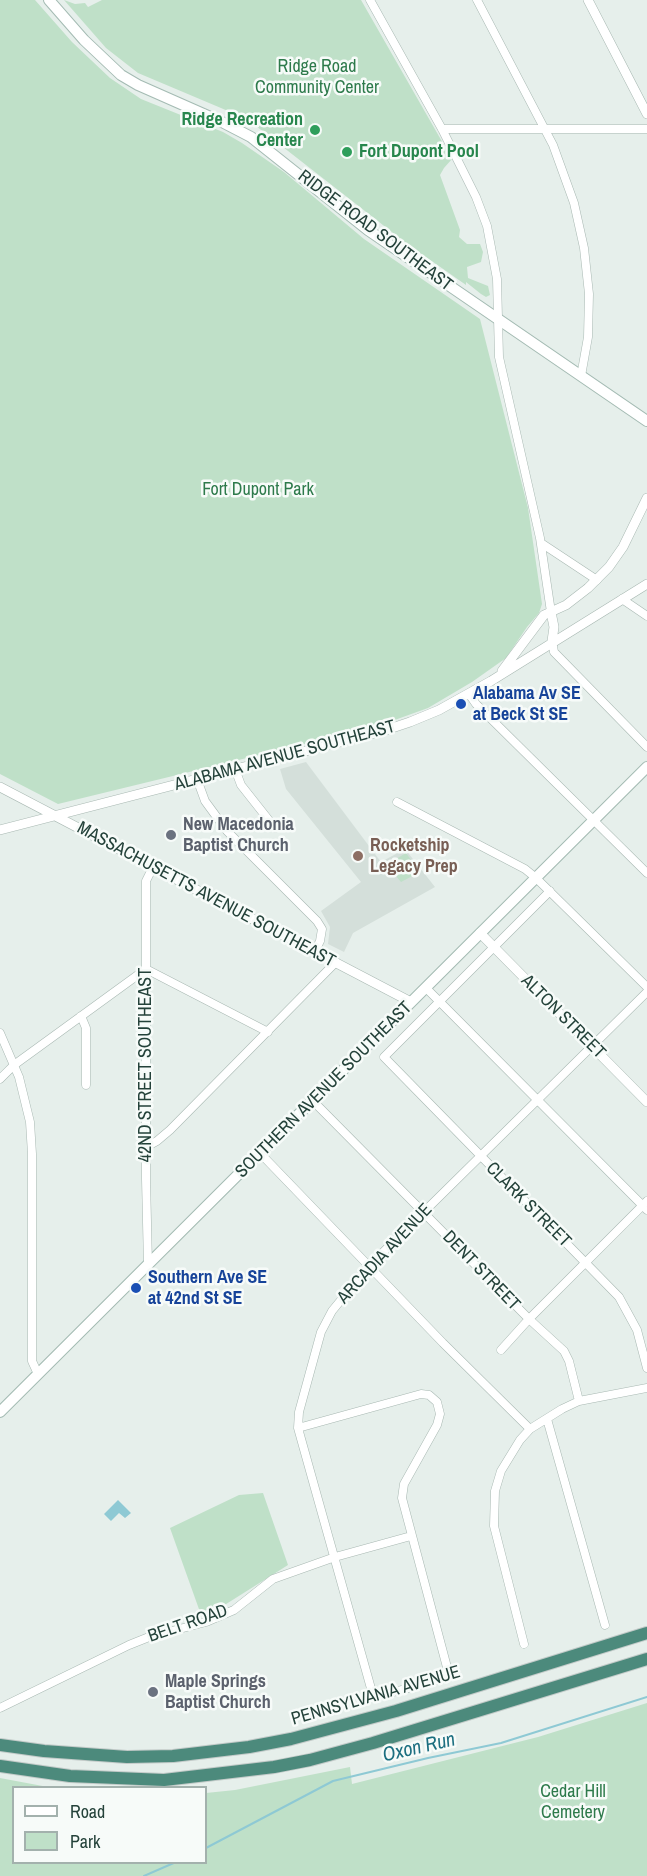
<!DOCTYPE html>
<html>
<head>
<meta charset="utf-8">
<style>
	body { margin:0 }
	#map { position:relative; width:647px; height:1876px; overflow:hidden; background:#e6efeb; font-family:"Archivo Narrow",sans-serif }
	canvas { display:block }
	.legend { position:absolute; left:12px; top:1786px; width:195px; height:78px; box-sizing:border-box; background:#f7fbf9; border:2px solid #a3b1ad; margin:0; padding:8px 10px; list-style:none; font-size:18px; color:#24423a }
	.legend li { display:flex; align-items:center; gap:12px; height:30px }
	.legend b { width:30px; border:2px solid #a3b1ad }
</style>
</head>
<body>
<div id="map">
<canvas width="647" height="1876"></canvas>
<ul class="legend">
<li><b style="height:8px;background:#fff"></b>Road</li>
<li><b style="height:16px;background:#bfe0c8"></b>Park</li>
</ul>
</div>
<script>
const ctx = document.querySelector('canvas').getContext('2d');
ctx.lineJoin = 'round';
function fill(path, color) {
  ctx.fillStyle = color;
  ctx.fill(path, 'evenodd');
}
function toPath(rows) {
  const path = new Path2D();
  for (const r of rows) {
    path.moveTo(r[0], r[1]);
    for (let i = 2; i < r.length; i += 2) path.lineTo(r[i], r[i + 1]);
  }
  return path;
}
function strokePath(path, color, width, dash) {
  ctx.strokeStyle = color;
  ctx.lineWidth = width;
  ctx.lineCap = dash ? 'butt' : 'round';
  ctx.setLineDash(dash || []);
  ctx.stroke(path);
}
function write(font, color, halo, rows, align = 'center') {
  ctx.font = font + ' "Archivo Narrow",sans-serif';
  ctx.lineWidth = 5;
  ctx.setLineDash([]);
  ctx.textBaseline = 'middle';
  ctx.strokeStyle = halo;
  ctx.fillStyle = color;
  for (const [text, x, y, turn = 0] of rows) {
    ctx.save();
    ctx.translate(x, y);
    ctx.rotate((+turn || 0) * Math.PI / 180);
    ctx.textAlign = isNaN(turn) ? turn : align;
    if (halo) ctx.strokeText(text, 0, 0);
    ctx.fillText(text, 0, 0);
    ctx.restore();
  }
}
const built = toPath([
	[306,762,381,862,405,849,435,887,353,933,344,952,328,944,330,927,321,911,361,882,286,789,280,769]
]);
const green = toPath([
	[0,0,35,0,72,42,110,78,141,99,223,132,242,143,284,172,364,239,480,319,528,508,542,604,539,613,527,627,506,658,472,682,428,708,378,726,58,804,0,774],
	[64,0,75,4,85,3,88,7,102,0,361,0,452,159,444,168,440,175,460,230,459,237,467,244,480,244,483,252,481,262,467,267,468,278,488,286,490,295,486,297,481,294,466,282,466,285,406,243,247,119,138,73,106,48],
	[406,853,420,872,401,882,396,876,395,867,391,862],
	[263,1493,288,1565,223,1606,200,1612,170,1528,239,1495],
	[647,1703,647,1876,0,1876,0,1778,48,1787,14,1788,14,1862,206,1862,206,1793,235,1790,350,1767,352,1784,538,1737]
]);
const water = toPath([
	[118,1500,131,1513,125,1518,119,1513,111,1521,104,1514]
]);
const stream = toPath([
	[206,1848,333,1781,428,1758,501,1743,647,1697],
	[144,1876,176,1862]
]);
const minor = toPath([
	[370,0,442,129,476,197,487,226,497,279,499,357,540,538,551,612],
	[477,0,553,145,574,203,584,248,589,294,588,337,581,376],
	[442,129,647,129],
	[541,543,597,580],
	[622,599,647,616],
	[552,641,554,652,647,747],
	[469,694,476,704,647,873],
	[235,769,241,785,275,828],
	[197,779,205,801,227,831,317,921,322,929,320,941,315,951],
	[397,802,525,869,536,878,647,987],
	[550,891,384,1057,619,1297,637,1330,647,1368],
	[426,988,647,1210],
	[81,1016,86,1028,86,1085],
	[0,1033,19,1077,30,1122,32,1154,32,1361,38,1374],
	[0,1079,14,1065,146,969,268,1032],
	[313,1101,529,1319,564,1351,569,1361,579,1401],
	[146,1147,157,1141,170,1130,336,962],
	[260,1153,443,1343,530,1429],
	[148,1265,146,1179,146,881,153,867],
	[501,1350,529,1319,647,1201],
	[547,1419,605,1625],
	[298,1428,421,1394,429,1395,437,1402,440,1414,437,1425,404,1484,402,1498,448,1671,442,1679,379,1696,372,1692,298,1428,299,1412,321,1332,332,1311,368,1267,647,992],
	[524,1644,494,1526,495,1491,501,1471,520,1440,530,1429,562,1409,579,1401,647,1388],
	[0,1708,129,1645,149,1637,206,1622,234,1610,273,1579,335,1557,411,1536]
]);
const tertiary = toPath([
	[588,0,647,114],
	[551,612,554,627,552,641],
	[502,671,544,615,566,605,588,588,609,567,623,547,647,498],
	[0,787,411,1002],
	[0,830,383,731,410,722,439,710,491,681,647,584],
	[480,933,647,1102]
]);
const secondary = toPath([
	[49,0,84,40,121,75,138,85,224,123,251,137,368,230,647,421],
	[0,1412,647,767]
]);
const trunk = toPath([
	[0,1745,44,1751,127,1757,173,1756,249,1747,291,1739,396,1711,647,1633],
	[0,1766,70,1776,164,1780,274,1767,310,1760,373,1743,647,1659]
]);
const markers = [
	[315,130,6,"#2e9e5b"],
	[347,152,6,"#2e9e5b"],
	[461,704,6,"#1a4fb4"],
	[171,835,6,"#6b7280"],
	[358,856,6,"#8d6e63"],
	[136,1288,6,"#1a4fb4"],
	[153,1692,6,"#6b7280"]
];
const parkNames = [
	["Ridge Road",317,67],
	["Community Center",317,88],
	["Fort Dupont Park",258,490],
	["Cedar Hill",573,1792],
	["Cemetery",573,1813]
];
const leisureNames = [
	["Ridge Recreation",303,120],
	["Center",303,141],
	["Fort Dupont Pool",359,152,"left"]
];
const streetNames = [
	["RIDGE ROAD SOUTHEAST",375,231,37],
	["ALABAMA AVENUE SOUTHEAST",285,756,-15],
	["MASSACHUSETTS AVENUE SOUTHEAST",206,895,28],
	["ALTON STREET",563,1017,45],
	["42ND STREET SOUTHEAST",146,1065,-90],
	["SOUTHERN AVENUE SOUTHEAST",324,1090,-45],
	["CLARK STREET",528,1205,45],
	["ARCADIA AVENUE",385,1254,-47],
	["DENT STREET",481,1271,46],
	["BELT ROAD",188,1624,-19],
	["PENNSYLVANIA AVENUE",376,1696,-16]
];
const transitNames = [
	["Alabama Av SE",473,694],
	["at Beck St SE",473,715],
	["Southern Ave SE",148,1278],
	["at 42nd St SE",148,1299]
];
const worshipNames = [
	["New Macedonia",183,825],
	["Baptist Church",183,846],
	["Maple Springs",165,1682],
	["Baptist Church",165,1703]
];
const educationNames = [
	["Rocketship",370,846],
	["Legacy Prep",370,867]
];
const waterNames = [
	["Oxon Run",419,1748,-13]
];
fill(built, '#d4dfda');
fill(green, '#bfe0c8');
fill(water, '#8ec9d4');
strokePath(stream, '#8ec9d4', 2);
strokePath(minor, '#a8b8b2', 9);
strokePath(tertiary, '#a8b8b2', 10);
strokePath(secondary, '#a4bbb3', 12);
strokePath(trunk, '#c2cac8', 14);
strokePath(minor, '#fff', 8);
strokePath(tertiary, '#fff', 9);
strokePath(secondary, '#fff', 10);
strokePath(trunk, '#4c8a7c', 12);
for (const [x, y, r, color] of markers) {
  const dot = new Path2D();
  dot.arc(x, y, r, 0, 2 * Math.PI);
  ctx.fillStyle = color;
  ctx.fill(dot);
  strokePath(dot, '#f7fbf9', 2);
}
write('18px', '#2d7a4b', '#f7fbf9', parkNames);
write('bold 18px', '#27864d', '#f7fbf9', leisureNames, 'right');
write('18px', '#24423a', '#f7fbf9', streetNames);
write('bold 18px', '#164399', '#f7fbf9', transitNames, 'left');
write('bold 18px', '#5b616d', '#f7fbf9', worshipNames, 'left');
write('bold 18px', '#785e54', '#f7fbf9', educationNames, 'left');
write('italic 20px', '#1c6f80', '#f7fbf9', waterNames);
</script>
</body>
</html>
